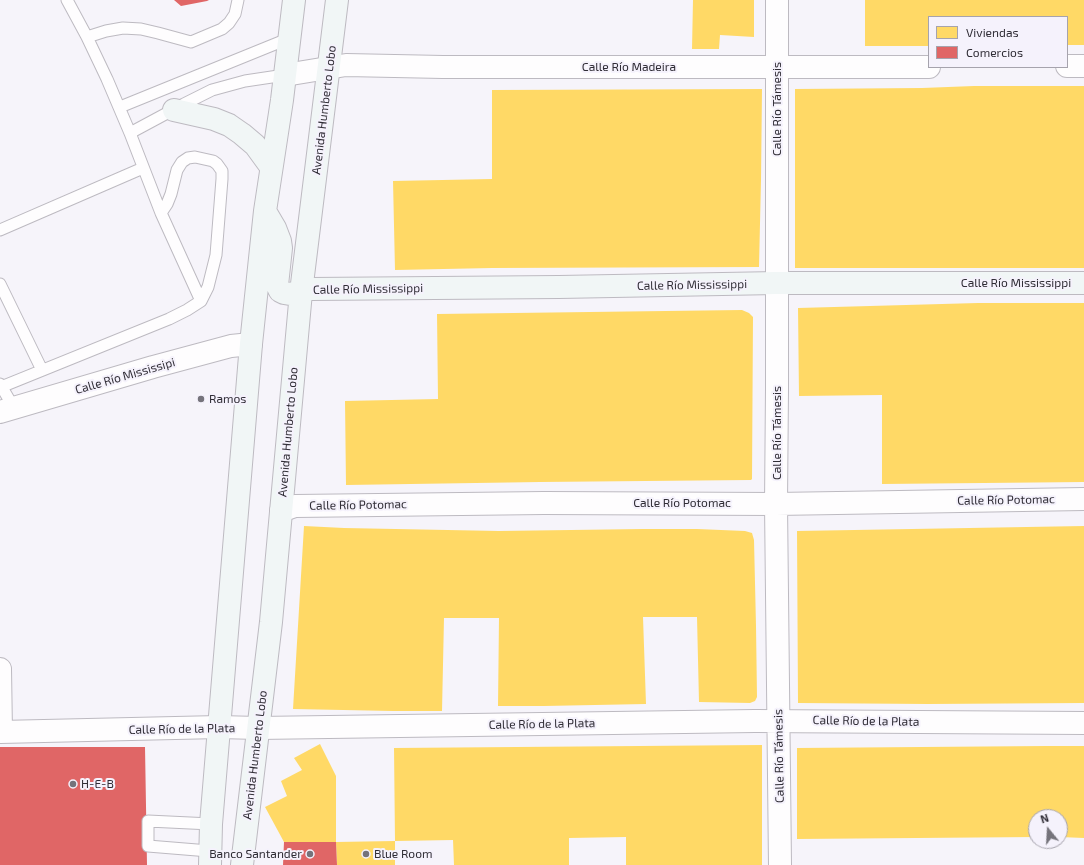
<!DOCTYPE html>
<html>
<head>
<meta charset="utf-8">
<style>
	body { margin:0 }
	#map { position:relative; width:1084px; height:865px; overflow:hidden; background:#f6f4fa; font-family:"Exo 2",sans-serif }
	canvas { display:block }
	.legend { position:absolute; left:928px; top:16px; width:140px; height:52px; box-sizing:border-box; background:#f5f2fc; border:1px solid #a6a3ad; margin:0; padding:5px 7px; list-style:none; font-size:12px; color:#302d36 }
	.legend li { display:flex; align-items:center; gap:8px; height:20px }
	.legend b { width:20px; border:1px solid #a6a3ad }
	.north { position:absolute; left:1028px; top:809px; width:40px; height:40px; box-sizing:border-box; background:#f5f2fc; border:1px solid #a6a3ad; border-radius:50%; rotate:342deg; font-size:11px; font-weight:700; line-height:16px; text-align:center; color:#302d36 }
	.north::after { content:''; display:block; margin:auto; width:14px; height:18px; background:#75737b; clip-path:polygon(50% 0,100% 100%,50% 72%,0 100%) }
</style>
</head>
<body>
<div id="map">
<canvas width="1084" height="865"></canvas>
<ul class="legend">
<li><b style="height:11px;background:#ffd966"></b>Viviendas</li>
<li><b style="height:11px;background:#e06666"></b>Comercios</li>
</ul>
<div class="north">N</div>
</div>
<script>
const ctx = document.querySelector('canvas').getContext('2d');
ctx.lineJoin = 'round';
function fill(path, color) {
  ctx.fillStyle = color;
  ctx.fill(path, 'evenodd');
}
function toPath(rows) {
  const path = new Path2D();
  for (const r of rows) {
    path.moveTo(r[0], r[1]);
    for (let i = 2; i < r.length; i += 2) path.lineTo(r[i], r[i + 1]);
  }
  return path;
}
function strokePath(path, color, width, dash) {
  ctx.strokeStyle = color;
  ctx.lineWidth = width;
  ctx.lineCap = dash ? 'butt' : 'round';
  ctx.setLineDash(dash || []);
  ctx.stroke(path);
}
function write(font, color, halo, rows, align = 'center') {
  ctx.font = font + ' "Exo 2",sans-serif';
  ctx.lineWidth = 4;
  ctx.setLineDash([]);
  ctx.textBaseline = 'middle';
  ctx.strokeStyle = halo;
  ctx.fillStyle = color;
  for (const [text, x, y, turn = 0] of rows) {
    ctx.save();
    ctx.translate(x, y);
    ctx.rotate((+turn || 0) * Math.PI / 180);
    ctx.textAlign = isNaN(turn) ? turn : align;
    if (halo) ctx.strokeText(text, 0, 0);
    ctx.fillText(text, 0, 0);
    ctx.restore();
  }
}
const homes = toPath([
	[693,0,754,0,754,37,720,35,719,49,692,49],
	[865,0,1084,0,1084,45,1067,45,1067,17,929,17,929,46,865,46],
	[974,86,1084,86,1084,268,795,268,795,89,922,88],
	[762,89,761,180,759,267,492,268,395,270,393,181,492,179,492,90],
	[978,303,1084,303,1084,482,882,484,882,395,799,396,798,308],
	[742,310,749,313,753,317,752,479,751,480,540,482,346,485,345,401,438,399,437,314],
	[304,526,344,528,499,531,643,529,697,529,745,531,752,533,754,540,756,626,757,697,755,701,750,703,699,702,697,617,643,617,646,704,544,706,498,706,499,618,444,618,442,711,393,711,293,709],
	[1084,526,1084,703,928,704,798,703,797,531],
	[320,744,336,776,336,842,395,841,395,865,337,865,336,842,284,842,265,807,287,796,281,781,302,770,294,758],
	[762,745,762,865,626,865,626,837,569,838,569,865,454,865,453,840,395,841,394,748],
	[1046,746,1084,746,1084,838,1060,837,1060,817,1036,817,1036,837,797,839,797,748]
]);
const shops = toPath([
	[174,0,209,0,207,1,181,6],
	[0,747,145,747,147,865,0,865],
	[284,842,336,842,337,865,283,865]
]);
const lane = toPath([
	[67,0,87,37,107,79,130,133,161,213,201,301],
	[87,37,106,31,123,28,141,29,158,33,191,42,222,29,229,23,235,14,238,0],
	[120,107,290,38],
	[130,133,184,104,212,90,245,81,285,75],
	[0,230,143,168],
	[0,284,42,370],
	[0,384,14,408],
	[1,387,169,319,187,310,201,301,208,287,216,255,222,179,222,171,217,164,213,161,195,157,188,158,182,162,177,170,171,194,167,204,161,213],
	[209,851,148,846,148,821,211,824]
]);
const street = toPath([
	[777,0,777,389,776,504,780,865],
	[1067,66,1084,66],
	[285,75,346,65,443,67,929,67],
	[0,412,153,367,231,346,251,344],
	[281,511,295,506,544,503,776,504,1084,499],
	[0,669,1,732],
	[0,732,219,727,258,728,755,721,1084,723]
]);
const secondary = toPath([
	[174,110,214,119,229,125,242,134,255,145,271,167],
	[265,211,275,228,280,241,281,248,277,285,280,291,284,293,290,294,311,289,559,287,777,283,1084,283],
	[210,865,211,824,251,344,265,211,282,100,294,0],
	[242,865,271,622,301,292,337,0]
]);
const markers = [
	[201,399,4,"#75737b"],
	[73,784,4,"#75737b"],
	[310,854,4,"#75737b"],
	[366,854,4,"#75737b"]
];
const streetNames = [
	["Calle Río Madeira",629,67],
	["Calle Río Támesis",777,109,-90],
	["Avenida Humberto Lobo",324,110,-83],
	["Calle Río Mississippi",1016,283],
	["Calle Río Mississippi",692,285,-1],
	["Calle Río Mississippi",368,289,-1],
	["Calle Río Mississipi",125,376,-16],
	["Avenida Humberto Lobo",288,432,-85],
	["Calle Río Támesis",777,433,-90],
	["Calle Río Potomac",1006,500,-1],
	["Calle Río Potomac",682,503],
	["Calle Río Potomac",358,505,-1],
	["Calle Río de la Plata",866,721,1],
	["Calle Río de la Plata",542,724,-1],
	["Calle Río de la Plata",182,729,-1],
	["Avenida Humberto Lobo",255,755,-83],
	["Calle Río Támesis",779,756,-91]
];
const poiNames = [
	["Ramos",209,399],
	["H-E-B",81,784],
	["Banco Santander",302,854,"right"],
	["Blue Room",374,854]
];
fill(homes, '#ffd966');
fill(shops, '#e06666');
strokePath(lane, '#bdbac1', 13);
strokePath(street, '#bdbac1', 24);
strokePath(secondary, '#bdbac1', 24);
strokePath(lane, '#fefdfe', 11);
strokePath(street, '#fefdfe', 22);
strokePath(secondary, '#f1f6f6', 22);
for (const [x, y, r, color] of markers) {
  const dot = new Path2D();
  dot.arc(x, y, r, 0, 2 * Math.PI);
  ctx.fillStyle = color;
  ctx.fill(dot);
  strokePath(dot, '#f5f2fc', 1.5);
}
write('12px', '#302d36', '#f5f2fc', streetNames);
write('12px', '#302d36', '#f5f2fc', poiNames, 'left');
</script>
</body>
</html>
